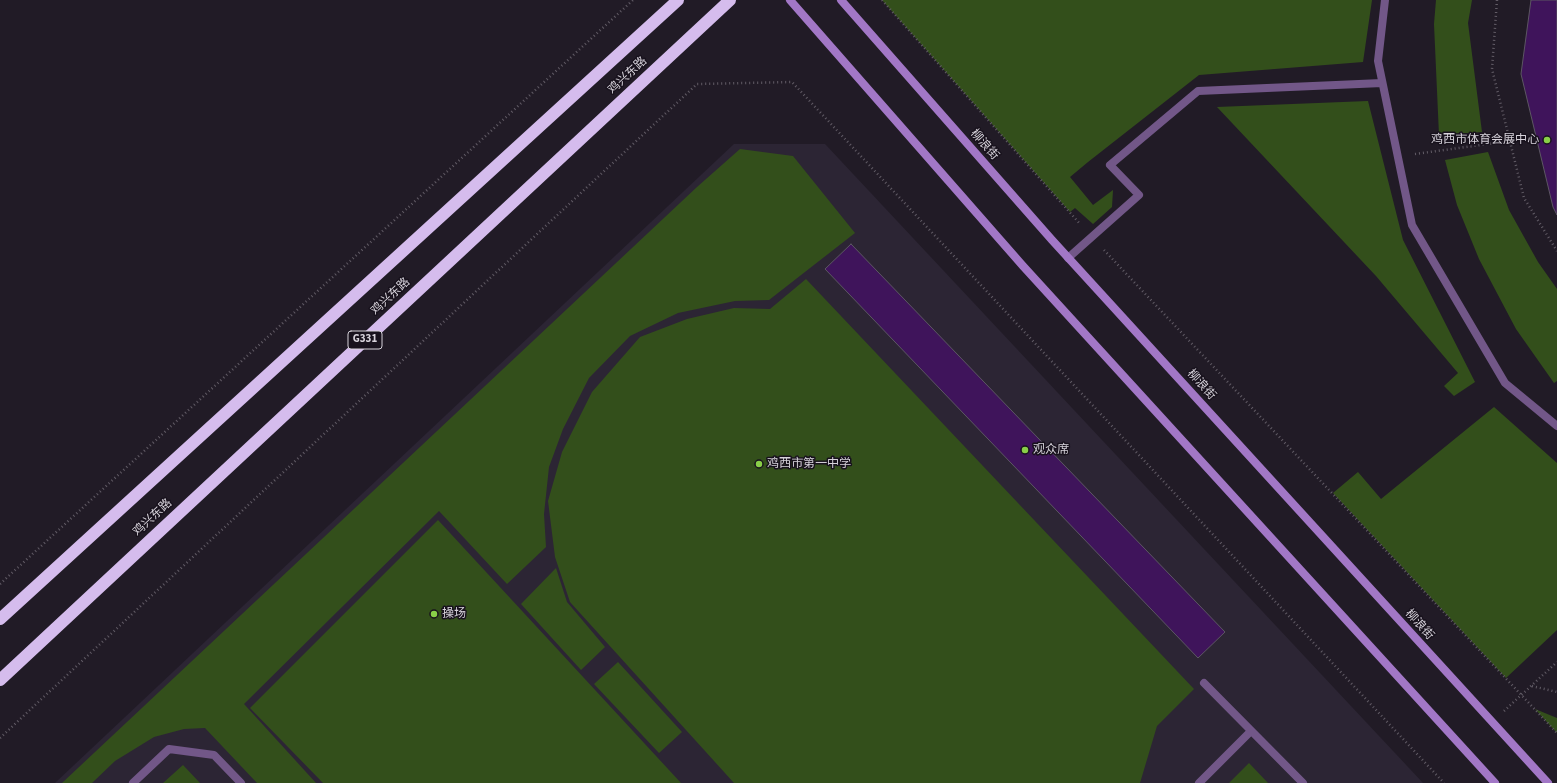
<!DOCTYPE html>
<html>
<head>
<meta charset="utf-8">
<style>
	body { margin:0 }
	canvas { display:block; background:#211b26 }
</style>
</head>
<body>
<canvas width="1557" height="783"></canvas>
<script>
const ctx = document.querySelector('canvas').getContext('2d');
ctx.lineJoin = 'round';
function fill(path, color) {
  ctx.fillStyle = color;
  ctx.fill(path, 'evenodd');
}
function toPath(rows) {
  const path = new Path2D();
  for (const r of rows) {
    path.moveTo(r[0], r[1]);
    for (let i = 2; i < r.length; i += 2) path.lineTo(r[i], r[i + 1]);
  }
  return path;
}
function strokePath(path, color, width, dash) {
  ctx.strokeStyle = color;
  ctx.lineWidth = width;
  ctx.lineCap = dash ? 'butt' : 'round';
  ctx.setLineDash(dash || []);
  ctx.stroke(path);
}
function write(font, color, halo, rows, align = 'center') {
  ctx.font = font + ' "Source Sans 3","Noto Sans SC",sans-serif';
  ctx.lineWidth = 3;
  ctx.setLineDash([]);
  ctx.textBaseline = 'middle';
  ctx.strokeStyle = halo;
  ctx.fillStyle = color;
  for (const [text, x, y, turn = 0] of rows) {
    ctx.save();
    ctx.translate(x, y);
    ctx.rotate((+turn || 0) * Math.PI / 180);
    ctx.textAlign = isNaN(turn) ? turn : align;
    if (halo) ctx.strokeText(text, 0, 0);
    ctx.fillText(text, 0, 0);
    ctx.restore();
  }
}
const built = toPath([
	[734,144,825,144,1423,783,55,783]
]);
const green = toPath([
	[882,0,1372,0,1363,62,1199,75,1088,162,1070,177,1093,205,1113,190,1112,207,1093,224,1075,208,1070,212],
	[1436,0,1472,0,1468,23,1482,132,1439,135,1434,24],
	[1368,101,1403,240,1475,382,1454,396,1444,386,1458,373,1376,276,1217,107],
	[740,149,793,156,855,233,769,300,735,301,678,313,630,336,589,378,563,429,549,467,544,514,546,547,507,584,439,511,244,704,316,783,257,783,205,728,184,729,154,737,115,761,92,783,62,783,697,187],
	[1488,152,1509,210,1538,262,1557,289,1557,381,1554,383,1516,329,1479,259,1457,205,1445,160],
	[806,279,1194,689,1157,726,1140,783,734,783,570,602,555,557,548,501,562,452,592,392,640,337,687,319,734,308,770,309],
	[1494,407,1557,463,1557,630,1506,678,1333,493,1358,472,1381,499],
	[438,520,681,783,323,783,250,708],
	[556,568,567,602,605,647,581,670,521,604],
	[618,662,682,732,659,753,594,684],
	[1535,709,1557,718,1557,733],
	[1249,763,1268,783,1229,783],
	[183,765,200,783,163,783]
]);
const building = toPath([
	[1531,0,1557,0,1557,215,1553,207,1521,74,1531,0],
	[851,244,1225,632,1198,658,825,269,851,244]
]);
const path = toPath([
	[882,0,1080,224],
	[1497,0,1492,69,1524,198,1557,251],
	[1415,154,1510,141],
	[1104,250,1557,733],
	[0,584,633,0],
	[1532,686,1557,692],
	[1504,711,1557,662],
	[0,738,697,84,792,82,1444,783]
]);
const lane = toPath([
	[1385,0,1378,61,1412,225,1505,383,1557,426],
	[1068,258,1139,195,1110,165,1198,91,1382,83]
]);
const street = toPath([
	[1204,683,1303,783],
	[133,783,169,749,214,755,241,783],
	[1199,783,1251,731]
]);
const secondary = toPath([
	[790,0,1023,266,1495,783],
	[841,0,1052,240,1548,783]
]);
const highway = toPath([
	[0,619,678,0],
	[0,680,730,0]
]);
const markers = [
	[1547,140,4,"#89cf48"],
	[1025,450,4,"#89cf48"],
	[759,464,4,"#89cf48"],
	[434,614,4,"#89cf48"]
];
const shields = [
	[365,340,34]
];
const shieldNames = [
	["G331",365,340]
];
const streetNames = [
	["鸡兴东路",628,76,-43],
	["柳浪街",984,145,49],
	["鸡兴东路",391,297,-43],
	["柳浪街",1201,385,48],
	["鸡兴东路",153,518,-43],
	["柳浪街",1419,625,48]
];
const poiNames = [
	["鸡西市体育会展中心",1539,140,"right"],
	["观众席",1033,450],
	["鸡西市第一中学",767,464],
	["操场",442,614]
];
fill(built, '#2c2534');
fill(green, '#334f1b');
fill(building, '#3f145b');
strokePath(building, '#5c5663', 1);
strokePath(path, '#625c66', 2.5, [1, 3]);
strokePath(lane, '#725788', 8);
strokePath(street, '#725788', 8);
strokePath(secondary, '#a277c6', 8);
strokePath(highway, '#d5bced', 12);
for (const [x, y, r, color] of markers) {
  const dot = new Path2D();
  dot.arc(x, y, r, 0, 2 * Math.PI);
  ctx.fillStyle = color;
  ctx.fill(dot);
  strokePath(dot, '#18121d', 1.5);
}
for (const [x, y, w] of shields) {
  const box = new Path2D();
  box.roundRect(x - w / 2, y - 9, w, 18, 3);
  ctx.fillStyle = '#18121d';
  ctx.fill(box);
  strokePath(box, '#d7d3db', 1);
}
write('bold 11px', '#d7d3db', null, shieldNames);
write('12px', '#d7d3db', '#18121d', streetNames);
write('12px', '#d7d3db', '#18121d', poiNames, 'left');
</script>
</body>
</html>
